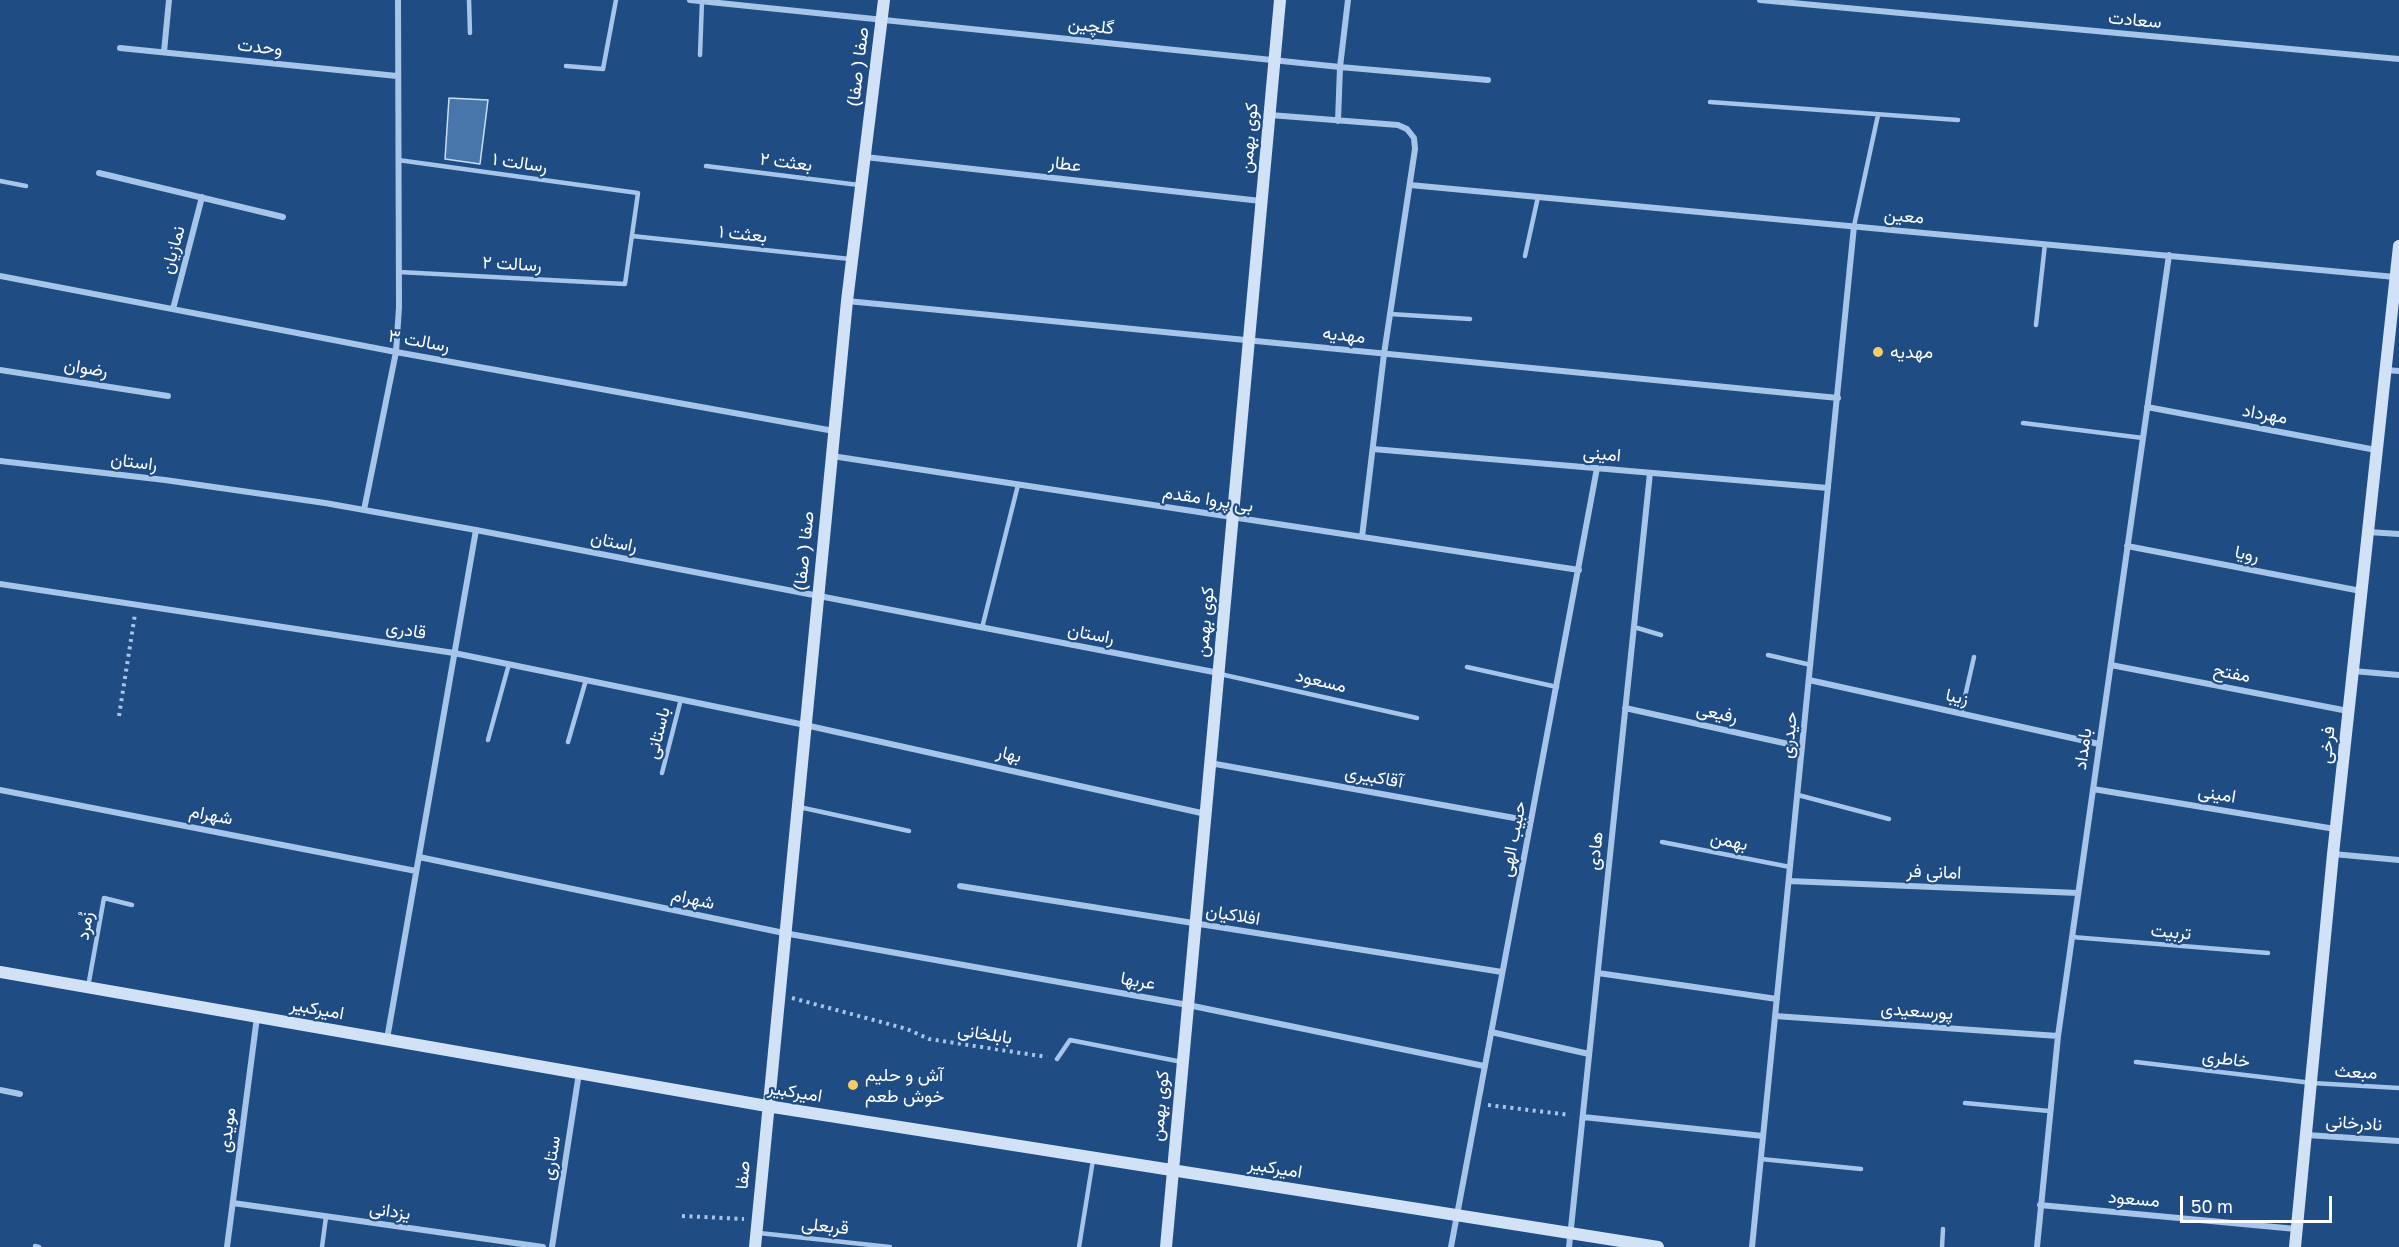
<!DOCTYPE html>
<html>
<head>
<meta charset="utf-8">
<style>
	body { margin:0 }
	#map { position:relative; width:2399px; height:1247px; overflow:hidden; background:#1f4c83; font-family:"Golos Text",sans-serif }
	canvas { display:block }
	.scale { position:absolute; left:2180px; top:1196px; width:152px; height:27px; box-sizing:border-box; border:3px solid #fff; border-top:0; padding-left:8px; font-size:18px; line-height:21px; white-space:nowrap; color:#fff; -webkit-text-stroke:4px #1f4c83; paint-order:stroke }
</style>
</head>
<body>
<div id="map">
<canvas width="2399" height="1247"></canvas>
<div class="scale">50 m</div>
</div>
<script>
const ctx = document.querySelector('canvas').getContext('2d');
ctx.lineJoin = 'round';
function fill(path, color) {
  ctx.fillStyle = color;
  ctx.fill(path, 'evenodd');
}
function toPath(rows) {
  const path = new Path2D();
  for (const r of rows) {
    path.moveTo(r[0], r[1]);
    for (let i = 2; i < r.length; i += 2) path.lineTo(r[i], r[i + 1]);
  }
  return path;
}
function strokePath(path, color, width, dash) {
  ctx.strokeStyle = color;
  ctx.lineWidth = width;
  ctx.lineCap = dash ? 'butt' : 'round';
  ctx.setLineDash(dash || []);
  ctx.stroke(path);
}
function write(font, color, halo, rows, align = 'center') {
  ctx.font = font + ' "Golos Text",Vazirmatn,sans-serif';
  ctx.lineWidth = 4.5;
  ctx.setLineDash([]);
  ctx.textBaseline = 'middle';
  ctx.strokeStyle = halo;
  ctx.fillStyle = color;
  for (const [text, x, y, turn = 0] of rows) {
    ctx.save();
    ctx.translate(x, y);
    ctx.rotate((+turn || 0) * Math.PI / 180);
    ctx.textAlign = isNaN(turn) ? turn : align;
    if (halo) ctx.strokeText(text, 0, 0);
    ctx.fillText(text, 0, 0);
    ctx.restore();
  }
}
const building = toPath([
	[449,98,488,100,480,164,445,159,449,98]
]);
const path = toPath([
	[119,716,135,614],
	[792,998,907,1029,929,1039,1047,1057],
	[1488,1105,1570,1115],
	[682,1216,744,1219]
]);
const lane = toPath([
	[469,0,470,33],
	[700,55,702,1],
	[566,66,603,69,616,0],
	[1710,102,1958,120],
	[398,160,638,193,625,284,399,272],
	[706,166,859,185],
	[0,181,26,186],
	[1854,226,1878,115],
	[632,236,850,259],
	[1525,256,1538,197],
	[1390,314,1470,319],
	[2036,325,2045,244],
	[2023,423,2143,438],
	[1634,627,1661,635],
	[982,628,1018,485],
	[1768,655,1811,665],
	[1467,667,1557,687],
	[1220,674,1417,718],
	[1961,714,1974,657],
	[488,740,509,664],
	[568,742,586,680],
	[662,773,681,699],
	[1798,795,1889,819],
	[799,807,909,831],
	[1662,842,1790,867],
	[2072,937,2268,953],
	[88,987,104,898,132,905],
	[1057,1059,1070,1040,1182,1062],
	[2136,1062,2312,1083,2399,1088],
	[1965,1103,2049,1111],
	[1761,1159,1861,1169],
	[759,1233,890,1247],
	[35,1246,39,1247],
	[322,1247,326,1217],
	[1079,1247,1093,1160],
	[1942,1247,1943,1229]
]);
const street = toPath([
	[690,0,1340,67,1488,80],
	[1760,0,2399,59],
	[120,48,397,76],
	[164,52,169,0],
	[1270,115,1398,125,1407,129,1414,138,1415,149,1384,354,1362,537],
	[1338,121,1340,67,1348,0],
	[865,157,1261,201],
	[99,173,283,217],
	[1410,185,2395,277],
	[0,276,396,352,834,431],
	[847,301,1838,398],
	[173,309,202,197],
	[0,370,168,396],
	[2386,370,2399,371],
	[2147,407,2376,450],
	[1373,449,1828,488],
	[832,456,1579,570],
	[0,461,165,480,325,503,476,530,1219,673],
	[364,510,396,352,399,307,398,0],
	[2368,532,2399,534],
	[2127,546,2361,591],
	[0,584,454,653,805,725,1206,814],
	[2111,665,2348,711],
	[2353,671,2399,675],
	[1809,680,2099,744],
	[1625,708,1802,747],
	[1210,763,1531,821],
	[2093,789,2335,829],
	[0,790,416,871],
	[2333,854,2399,860],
	[419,857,784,933,1188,1005,1484,1066],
	[1789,881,2078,893],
	[960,886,1502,972],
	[1598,973,1777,999],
	[1775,1016,2058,1036],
	[1491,1032,1589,1054],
	[387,1039,476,530],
	[0,1090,20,1094],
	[1583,1117,1763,1136],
	[2307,1135,2399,1141],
	[233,1203,543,1247],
	[2040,1205,2296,1229],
	[227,1247,257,1017],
	[552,1247,579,1073],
	[1451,1247,1597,468],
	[1569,1247,1650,473],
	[1752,1247,1854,226],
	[2037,1247,2058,1036,2169,255]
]);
const secondary = toPath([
	[0,972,767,1106,1658,1247],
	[755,1247,847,301,884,0],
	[1166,1247,1280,0],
	[2295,1247,2333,854,2399,246]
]);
const markers = [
	[1878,352,6,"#f7cb66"],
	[853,1085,6,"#f7cb66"]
];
const streetNames = [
	["سعادت",2135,20,5],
	["گلچین",1091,26,6],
	["وحدت",260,47,6],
	["صفا ( صفا)",858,67,-83],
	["کوی بهمن",1249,138,-85],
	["بعثت ۲",786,162,7],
	["رسالت ۱",520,163,8],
	["عطار",1065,164,6],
	["معین",1904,216,5],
	["بعثت ۱",743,234,6],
	["نمازیان",173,250,-75],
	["رسالت ۲",512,264,3],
	["مهدیه",1344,335,6],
	["رسالت ۳",419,341,10],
	["رضوان",86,368,9],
	["مهرداد",2265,414,10],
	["امینی",1602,454,5],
	["راستان",134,462,7],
	["بی پروا مقدم",1208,499,9],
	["راستان",614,542,11],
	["صفا ( صفا)",804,551,-84],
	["رویا",2247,554,11],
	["کوی بهمن",1205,622,-85],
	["قادری",406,630,9],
	["راستان",1091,634,11],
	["مفتح",2232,673,11],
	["مسعود",1321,681,13],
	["زیبا",1957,697,12],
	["رفیعی",1717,713,12],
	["باستانی",658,733,-76],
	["حیدری",1789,735,-84],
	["فرخی",2327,745,-84],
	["بامداد",2083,749,-82],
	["بهار",1009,754,13],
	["آقاکبیری",1374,777,10],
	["امینی",2217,794,9],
	["شهرام",211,815,11],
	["حبیب الهی",1513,839,-79],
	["بهمن",1729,841,11],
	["هادی",1595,851,-84],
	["امانی فر",1934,872,2],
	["شهرام",693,899,12],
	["افلاکیان",1233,915,9],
	["زُمرد",85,926,-80],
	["تربیت",2171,932,5],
	["عربها",1138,981,10],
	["امیرکبیر",317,1009,10],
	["پورسعیدی",1917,1011,4],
	["بابلخانی",985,1034,9],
	["خاطری",2226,1059,7],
	["مبعث",2356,1072,3],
	["امیرکبیر",795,1092,9],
	["کوی بهمن",1160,1106,-85],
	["نادرخانی",2354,1123,4],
	["مویدی",227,1130,-83],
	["ستاری",551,1158,-81],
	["امیرکبیر",1275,1168,9],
	["صفا",743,1175,-85],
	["مسعود",2134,1199,5],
	["یزدانی",390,1211,8],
	["قربعلی",825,1226,6]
];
const poiNames = [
	["مهدیه",1890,352],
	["آش و حلیم",865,1075],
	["خوش طعم",865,1096]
];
fill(building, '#4876ab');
strokePath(building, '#cadff7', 1.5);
strokePath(path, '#a6c5e9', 4, [3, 4.5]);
strokePath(lane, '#a6c5e9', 4.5);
strokePath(street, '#a6c5e9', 6);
strokePath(secondary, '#d1e2f7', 12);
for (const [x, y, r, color] of markers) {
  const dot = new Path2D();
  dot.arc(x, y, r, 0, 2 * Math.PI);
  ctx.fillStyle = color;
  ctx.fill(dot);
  strokePath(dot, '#1f4c83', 2);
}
write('18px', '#fff', '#1f4c83', streetNames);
write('18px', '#fff', '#1f4c83', poiNames, 'left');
</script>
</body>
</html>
